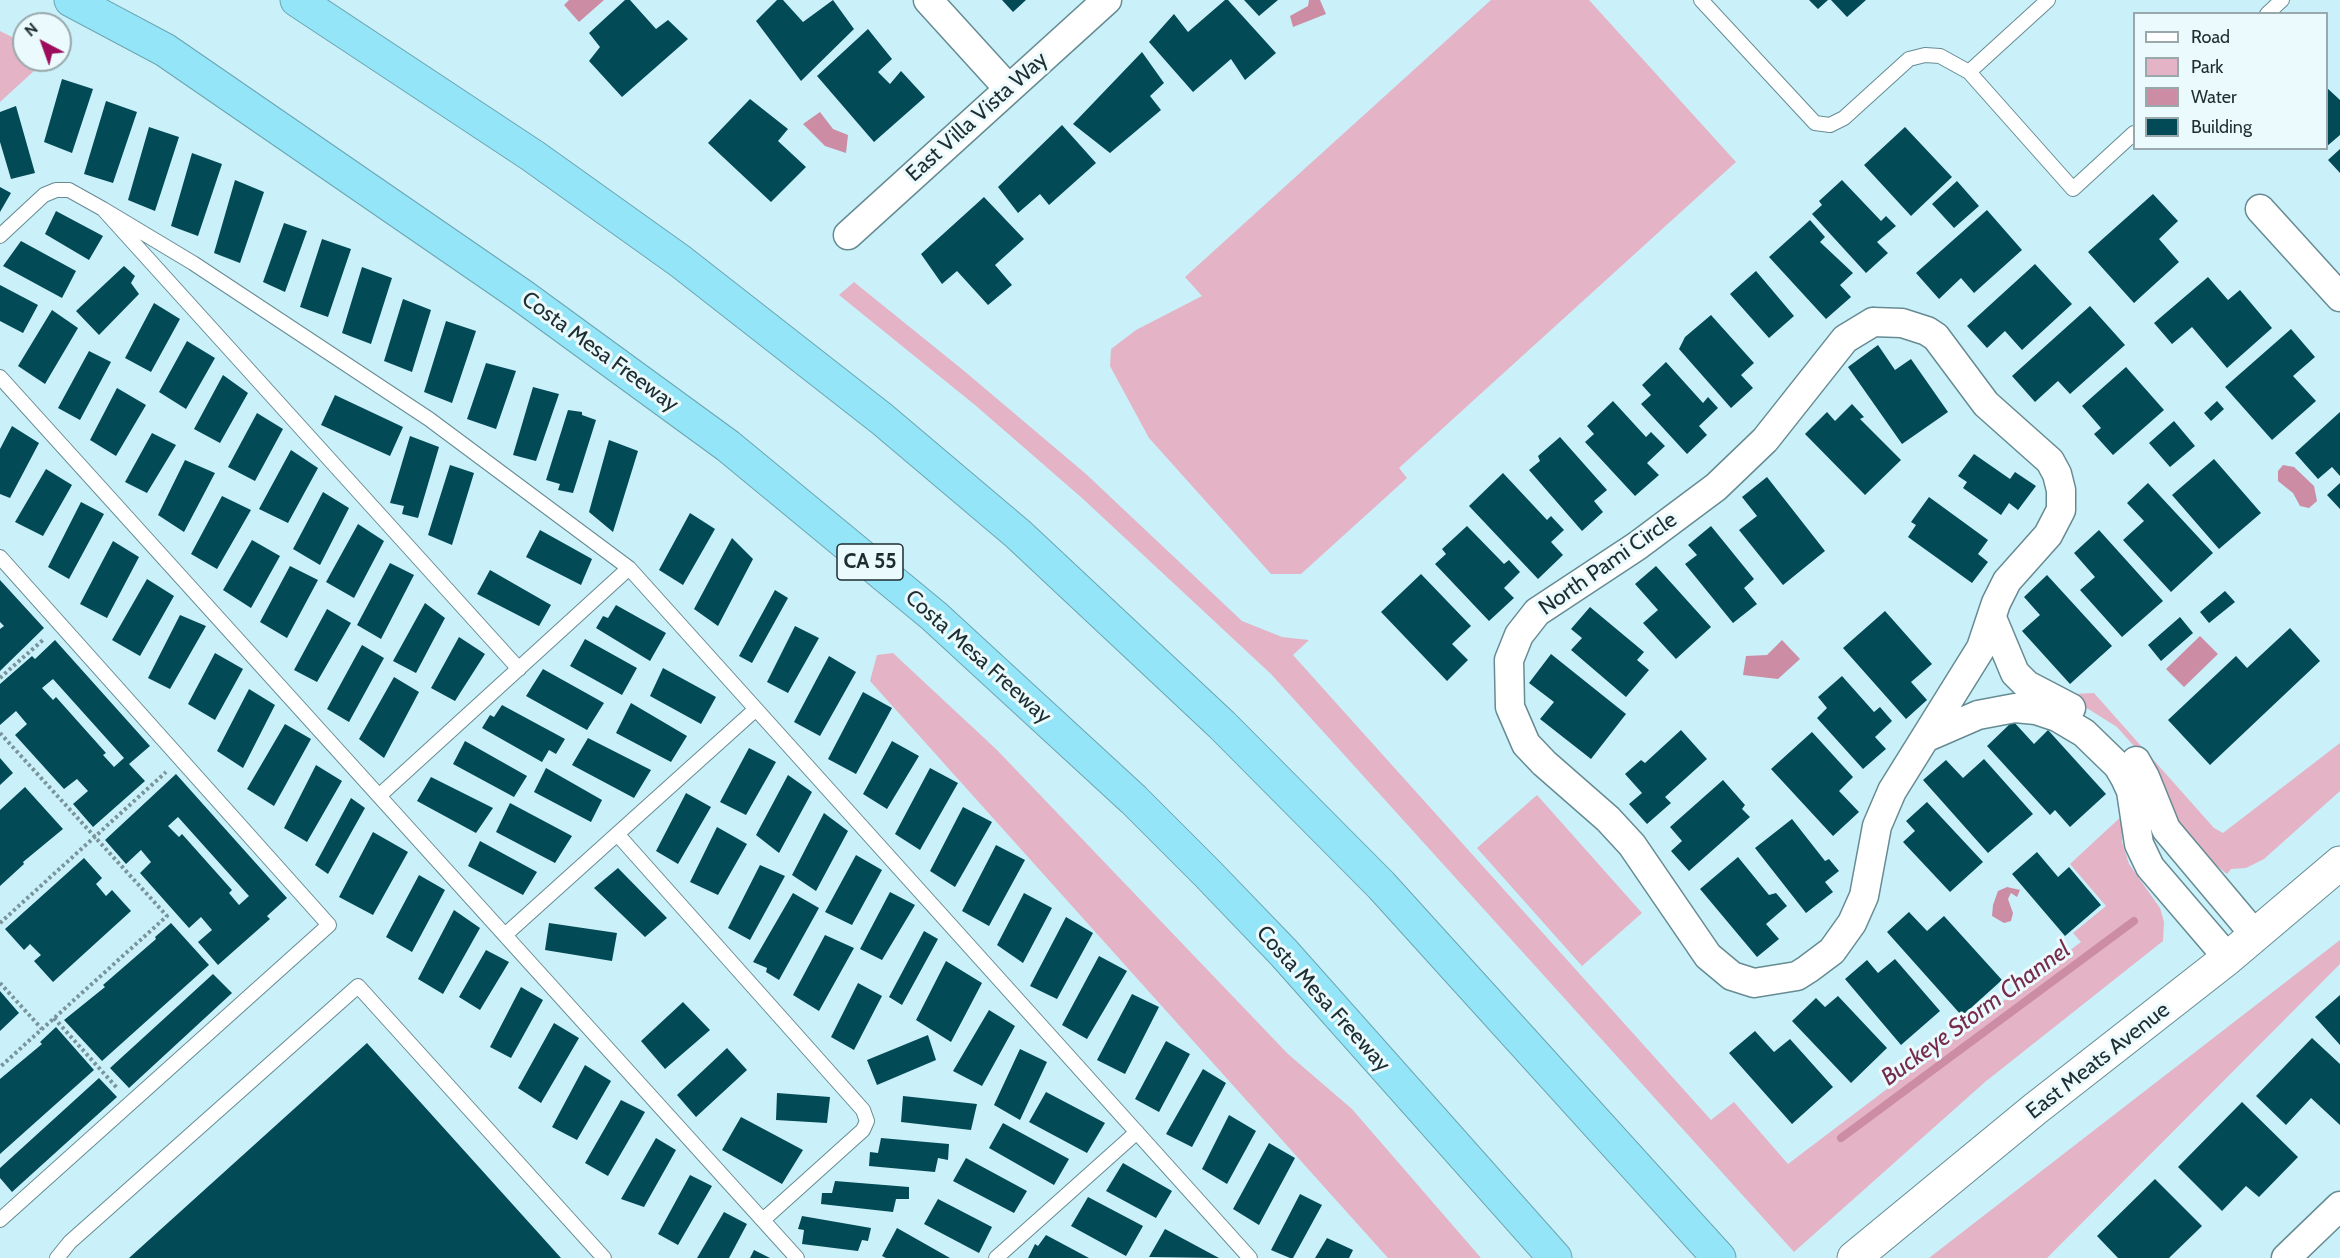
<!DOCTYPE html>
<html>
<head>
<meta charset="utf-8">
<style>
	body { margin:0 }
	#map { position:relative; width:2340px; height:1258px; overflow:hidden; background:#caf1fa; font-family:Cabin,sans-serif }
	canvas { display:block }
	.legend { position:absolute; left:2133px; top:12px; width:195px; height:138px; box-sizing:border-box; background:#eafafd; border:2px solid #98a8ab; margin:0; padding:8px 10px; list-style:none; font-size:18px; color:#1e2d31 }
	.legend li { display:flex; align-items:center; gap:12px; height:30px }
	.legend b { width:30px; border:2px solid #98a8ab }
	.north { position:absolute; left:12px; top:12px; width:60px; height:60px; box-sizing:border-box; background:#eafafd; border:2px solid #98a8ab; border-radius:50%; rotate:319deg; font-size:16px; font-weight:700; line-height:24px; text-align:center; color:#1e2d31 }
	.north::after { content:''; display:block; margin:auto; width:21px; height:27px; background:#9c0d5c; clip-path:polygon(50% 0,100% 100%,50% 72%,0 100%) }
</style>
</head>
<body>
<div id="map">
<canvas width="2340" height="1258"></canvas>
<ul class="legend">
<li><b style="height:8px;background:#fff"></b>Road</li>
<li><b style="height:16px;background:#e4b3c5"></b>Park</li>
<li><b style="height:16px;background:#cb8ca4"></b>Water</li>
<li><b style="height:16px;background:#024a56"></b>Building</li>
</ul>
<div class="north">N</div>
</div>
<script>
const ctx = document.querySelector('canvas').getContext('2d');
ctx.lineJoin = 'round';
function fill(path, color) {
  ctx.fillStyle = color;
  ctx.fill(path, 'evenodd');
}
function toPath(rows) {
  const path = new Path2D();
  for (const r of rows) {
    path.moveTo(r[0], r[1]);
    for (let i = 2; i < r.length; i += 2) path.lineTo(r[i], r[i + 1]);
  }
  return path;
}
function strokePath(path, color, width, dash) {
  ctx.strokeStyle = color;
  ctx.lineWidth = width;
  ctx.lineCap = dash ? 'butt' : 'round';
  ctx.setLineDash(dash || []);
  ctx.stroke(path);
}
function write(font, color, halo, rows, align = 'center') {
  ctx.font = font + ' Cabin,sans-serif';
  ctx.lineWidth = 6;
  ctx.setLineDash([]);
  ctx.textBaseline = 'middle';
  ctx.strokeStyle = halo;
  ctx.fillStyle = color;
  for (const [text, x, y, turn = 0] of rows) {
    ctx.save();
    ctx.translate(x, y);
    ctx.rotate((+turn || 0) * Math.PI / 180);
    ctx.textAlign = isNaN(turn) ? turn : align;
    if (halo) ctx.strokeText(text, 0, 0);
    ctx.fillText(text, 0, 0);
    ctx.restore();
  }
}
const green = toPath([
	[1491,0,1589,0,1736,162,1399,468,1407,478,1301,574,1271,574,1149,438,1110,366,1111,349,1136,330,1202,296,1185,277],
	[0,31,24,43,24,60,46,60,0,102],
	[854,282,963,370,1086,474,1242,621,1282,637,1309,640,1293,655,1711,1120,1734,1102,1788,1164,2081,942,2073,933,2106,906,2070,864,2125,813,2122,842,2129,864,2160,908,2164,922,2163,941,1985,1082,1794,1252,1271,674,1082,498,975,405,839,295],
	[893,653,997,750,1288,1054,1352,1109,1481,1258,1388,1258,870,681,877,655],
	[2094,693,2214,828,2223,833,2340,743,2340,791,2264,859,2246,868,2231,869,2227,874,2213,863,2174,818,2141,754,2117,727,2074,700,2074,694],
	[1537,795,1642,913,1582,966,1477,848],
	[2340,940,2340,964,2047,1258,1929,1258]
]);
const water = toPath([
	[569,0,604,0,579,22,564,5],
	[1309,0,1320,0,1326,14,1293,27,1290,16,1308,6],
	[820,112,833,129,848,135,846,153,825,146,803,124],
	[2283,465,2294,467,2314,486,2317,501,2309,508,2300,506,2293,493,2278,481,2278,471],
	[2200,636,2218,654,2184,687,2166,669],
	[1782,640,1800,659,1778,679,1743,675,1746,656,1767,655],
	[2007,887,2020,890,2017,897,2011,893,2008,899,2013,913,2011,921,2004,923,1992,916,1993,905,1998,891]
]);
const stream = toPath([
	[1841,1138,2134,921]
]);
const building = toPath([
	[625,0,630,0,656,29,668,20,688,39,622,97,589,61,600,47,589,33],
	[777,0,783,0,803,22,833,0,854,29,801,81,756,21],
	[1002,0,1026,0,1013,12],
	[1225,0,1228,0,1276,53,1245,80,1231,59,1193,92,1149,42,1174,14,1188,32],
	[1244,0,1278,0,1259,16],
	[1809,0,1828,0,1818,9],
	[1831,0,1866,0,1847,17],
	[868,29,892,59,878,72,890,84,901,71,925,97,874,142,817,76],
	[1142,52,1164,83,1150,96,1161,110,1110,153,1073,124],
	[62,79,93,89,72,153,44,142],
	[2326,87,2340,100,2340,135,2326,147],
	[750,99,788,129,778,141,806,167,771,202,708,143],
	[106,101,137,112,113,183,84,174],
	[16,106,35,173,11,179,0,142,0,112],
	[1062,125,1096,163,1049,205,1040,194,1018,213,998,187],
	[149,127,179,137,155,211,128,200],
	[1905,127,1952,177,1911,216,1864,165],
	[2340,149,2340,173,2328,160],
	[192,153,222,164,198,236,171,226],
	[235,180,264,192,240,263,214,253],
	[1842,180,1881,221,1886,216,1896,226,1877,242,1888,253,1866,273,1812,214,1822,205,1819,201],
	[1957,181,1979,206,1954,228,1932,204],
	[0,187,11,193,0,212],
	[2153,194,2178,221,2159,239,2179,262,2134,303,2088,252],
	[984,197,1024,239,995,265,1012,285,988,305,957,271,942,284,921,254],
	[1987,210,2022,250,1974,293,1961,278,1939,299,1916,273],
	[56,211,103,236,89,260,45,234],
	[1810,220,1825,237,1820,242,1853,273,1840,285,1851,297,1826,319,1769,257],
	[284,223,307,231,285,292,263,282],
	[322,239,351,249,328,317,300,307],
	[21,241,76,271,62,298,3,266],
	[2035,264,2072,304,2022,350,2005,331,1987,348,1967,326],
	[124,266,135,276,131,283,139,294,99,335,76,311],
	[362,267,392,278,371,344,342,333],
	[1756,271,1794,316,1769,338,1730,294],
	[2208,277,2228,300,2240,290,2272,328,2227,368,2192,327,2172,344,2154,323],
	[0,285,38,305,23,333,0,321],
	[403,299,431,310,412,372,384,361],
	[154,303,180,319,151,372,125,358],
	[2090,306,2125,345,2070,394,2058,381,2035,402,2012,376],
	[52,310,78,328,45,384,18,366],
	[1711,315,1754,363,1741,375,1753,388,1731,408,1679,349,1685,337],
	[446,321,476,331,452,403,424,392],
	[2291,329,2315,357,2293,376,2316,401,2272,440,2225,387],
	[187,341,215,358,186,409,159,392],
	[1878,345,1895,370,1911,359,1948,412,1902,444,1848,367],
	[89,351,111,362,80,420,58,408],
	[1666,362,1703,403,1708,397,1718,408,1699,426,1707,435,1687,454,1641,404,1651,395,1642,385],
	[486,363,516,371,496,429,467,419],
	[2126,367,2164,410,2113,455,2094,434,2101,428,2082,406],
	[223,375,248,393,220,443,194,429],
	[533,387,559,394,536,461,513,455],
	[117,388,146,405,116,456,90,440],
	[335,395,403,427,390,456,321,425],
	[1613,401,1646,437,1651,432,1665,446,1647,463,1659,475,1635,496,1585,442,1594,434,1587,426],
	[2217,401,2224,409,2211,421,2204,413],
	[1852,404,1864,417,1860,419,1901,460,1865,495,1805,434,1827,412,1835,421],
	[568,410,582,412,582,415,596,420,573,493,558,490,560,484,546,480],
	[2340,412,2340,476,2332,467,2318,479,2295,453],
	[257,413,283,429,255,481,228,467],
	[2174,421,2195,446,2170,467,2149,443],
	[12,426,39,443,10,498,0,494,0,449],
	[152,433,176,445,147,493,125,482],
	[410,436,439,447,418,518,402,514,404,506,390,503],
	[1560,437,1607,490,1594,501,1603,512,1582,531,1529,470,1540,461,1538,456],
	[609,440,638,451,613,532,589,512],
	[291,450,318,468,288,523,259,509],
	[1974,454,2010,479,2015,472,2036,486,2018,510,2009,503,2001,515,1963,488,1967,482,1958,476],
	[2214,459,2261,513,2219,549,2172,495],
	[185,460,215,473,184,532,158,515],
	[450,465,474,473,452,545,428,535],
	[46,469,72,485,43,536,15,522],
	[1503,473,1547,520,1551,516,1564,530,1551,542,1563,555,1538,579,1469,506],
	[1767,477,1825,551,1783,585,1739,530,1757,516,1742,497],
	[2148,483,2213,553,2171,592,2123,540,2144,521,2127,503],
	[2340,483,2340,509,2327,495],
	[323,492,349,508,320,565,293,549],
	[222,496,251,510,217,569,191,554],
	[1929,497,1988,540,1978,554,1988,562,1972,583,1908,537,1916,525,1911,522],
	[81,502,104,514,69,579,48,567],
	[690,513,715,529,683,585,659,570],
	[358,524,384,541,354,598,326,582],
	[1467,526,1504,564,1509,560,1520,572,1504,588,1514,598,1489,621,1435,564,1446,554,1442,549],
	[1711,526,1754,579,1744,588,1757,604,1733,623,1685,564,1697,555,1688,545],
	[540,530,592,559,581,585,526,557],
	[2099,530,2163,601,2122,637,2080,590,2095,577,2074,553],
	[732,538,753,559,718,626,694,609],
	[252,540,280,556,251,608,223,590],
	[113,541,139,557,107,618,80,604],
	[390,563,414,575,381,639,357,625],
	[290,566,318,580,287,638,260,622],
	[1656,566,1711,627,1676,659,1643,623,1658,610,1635,584],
	[490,570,551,605,539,626,477,594],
	[1421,574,1471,626,1452,644,1468,660,1447,681,1381,612],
	[2047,575,2112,646,2070,684,2022,631,2040,615,2024,597],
	[147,579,174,596,140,656,112,640],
	[0,580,44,628,0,671,0,629,4,626,0,622],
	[775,590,788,598,752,663,739,656],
	[2225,591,2235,602,2209,623,2200,612],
	[425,603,445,618,416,673,393,661],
	[616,605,666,633,650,661,596,628,603,616,608,618],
	[1590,607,1644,652,1637,660,1649,670,1626,697,1571,650,1582,638,1571,629],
	[327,609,351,623,317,682,294,670],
	[1885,611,1932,664,1911,682,1927,700,1906,719,1843,648],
	[180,615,206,626,170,689,148,678],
	[2180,617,2193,633,2161,661,2148,645],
	[795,626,819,638,788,693,767,682],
	[2290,628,2320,661,2210,765,2168,720,2236,656,2247,668],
	[459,637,485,654,455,701,431,688],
	[585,639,637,668,622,695,570,666],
	[55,640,150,746,129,764,145,781,93,827,73,804,88,791,77,779,64,789,15,735,27,724,16,711,0,725,0,684,32,656,35,659],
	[53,679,124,758,114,767,103,755,106,753,56,697,53,700,42,688],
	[362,645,384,658,349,722,327,709],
	[215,653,243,669,215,720,188,704],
	[1551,654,1626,714,1591,759,1540,719,1554,702,1529,683],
	[829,656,856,672,820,736,794,722],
	[663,668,716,697,701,724,650,696],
	[543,669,604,703,587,730,526,696],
	[1842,676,1874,712,1880,707,1892,721,1875,737,1886,749,1863,769,1817,718,1827,708,1818,697],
	[394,677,419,692,384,758,359,739],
	[249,689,275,705,243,768,217,751],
	[863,692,892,708,856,774,828,759],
	[631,703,687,736,671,762,616,733],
	[502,705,565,739,556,754,549,750,542,762,482,728,490,715,494,717],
	[2013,721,2034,744,2048,730,2106,794,2070,827,2055,810,2050,815,1987,746],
	[285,724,311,739,274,806,247,789],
	[1681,730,1707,759,1665,797,1671,803,1647,824,1629,804,1642,793,1625,774,1641,760,1645,763],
	[1812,732,1853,777,1839,791,1859,812,1833,836,1771,769],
	[588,738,651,770,634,798,572,765],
	[465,741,527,776,514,797,453,764],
	[892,741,919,756,887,809,863,794],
	[749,748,776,762,746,815,720,802],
	[0,758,13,773,0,785],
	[1984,759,2033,814,1988,853,1923,780,1946,760,1963,778],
	[316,765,342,781,307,842,284,828],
	[546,768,602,800,591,822,534,792],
	[930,768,958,783,920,850,895,834],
	[176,774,287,898,267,916,270,919,218,965,198,942,212,930,201,917,189,928,140,873,151,862,141,850,126,864,105,840],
	[178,817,249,896,239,905,229,893,232,890,182,834,179,837,168,826],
	[788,775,812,792,779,853,756,835],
	[431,777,493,808,476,833,417,801],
	[1723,780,1745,805,1742,809,1750,817,1689,871,1671,851,1682,841,1670,827],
	[25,787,63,829,23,862,24,864,0,886,0,810],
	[686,793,711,807,678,864,656,851],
	[351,798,365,808,328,874,315,865],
	[1927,802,1983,862,1950,892,1903,842,1915,831,1906,821],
	[510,803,572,836,555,863,496,832],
	[963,807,992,822,955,887,930,871],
	[824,813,848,831,816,891,792,875],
	[1792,819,1825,861,1829,859,1839,871,1825,882,1833,892,1806,913,1755,848],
	[717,827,747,844,718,895,690,882],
	[373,832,408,852,373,915,339,897],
	[480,841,537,872,523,895,468,866],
	[996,845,1025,860,989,926,962,911],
	[2037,852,2058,877,2069,867,2101,905,2065,936,2012,874],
	[856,855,882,870,852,925,825,912],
	[1738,857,1769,895,1776,893,1787,906,1766,924,1779,939,1757,957,1700,889],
	[84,858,102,878,96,884,106,896,112,890,131,911,53,982,34,961,41,955,30,944,24,950,5,929],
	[760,865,785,876,750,940,728,928],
	[618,868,667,918,645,937,594,888],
	[419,875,445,890,412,952,386,937],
	[890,892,915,905,882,960,860,949],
	[793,893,819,908,779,980,766,972,767,968,753,962],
	[1024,893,1052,908,1023,963,997,945],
	[454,910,480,928,443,994,418,979],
	[1909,912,1927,931,1944,916,2002,980,1962,1016,1887,932],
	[1066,917,1093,933,1057,999,1030,986],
	[171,923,209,965,102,1061,64,1020,105,987,103,985,156,939,155,937],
	[549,923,617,933,612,961,545,950],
	[924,931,938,939,902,1005,889,997],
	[825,935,854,948,819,1011,793,995],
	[486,950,509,962,480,1010,459,997],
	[1099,956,1127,971,1087,1039,1062,1025],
	[1895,959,1940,1011,1901,1045,1845,979,1867,960,1878,973],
	[946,961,982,983,951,1042,916,1020],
	[213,974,232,993,129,1088,110,1068],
	[858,983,882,996,854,1050,831,1037],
	[521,987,543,1000,511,1058,490,1047],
	[0,991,19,1013,0,1031],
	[1132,994,1159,1007,1125,1074,1097,1060],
	[2340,995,2340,1045,2315,1017],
	[1838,996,1887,1048,1851,1083,1792,1021,1816,998,1825,1007],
	[683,1002,710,1030,665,1069,641,1041],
	[989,1010,1015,1026,982,1086,953,1071],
	[554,1023,579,1038,541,1103,518,1088],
	[56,1027,94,1070,0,1154,0,1079,42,1044,40,1042],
	[1755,1031,1774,1052,1790,1039,1833,1087,1792,1124,1729,1053],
	[928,1035,936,1060,877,1085,867,1060],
	[2312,1038,2340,1064,2340,1125,2311,1098,2286,1125,2256,1096],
	[1166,1041,1190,1054,1159,1112,1135,1099],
	[367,1043,561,1258,129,1258],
	[727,1048,747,1070,696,1117,677,1095],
	[1020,1049,1047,1062,1020,1120,994,1105],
	[585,1065,611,1081,577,1140,552,1127],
	[1203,1069,1226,1083,1192,1147,1166,1134],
	[99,1078,117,1097,12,1192,0,1178,0,1168],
	[1046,1092,1105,1123,1087,1153,1029,1122],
	[777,1093,830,1097,827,1123,776,1120],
	[903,1096,977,1104,971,1130,901,1122],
	[621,1100,645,1112,608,1176,585,1163],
	[2242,1102,2298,1157,2259,1197,2246,1186,2222,1211,2178,1167],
	[1229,1115,1256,1131,1227,1184,1202,1169],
	[741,1117,803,1150,782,1184,722,1150],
	[1003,1123,1069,1159,1054,1185,989,1148],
	[656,1138,676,1150,644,1207,621,1199],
	[881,1138,949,1144,948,1160,938,1158,935,1172,869,1166,870,1152,878,1153],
	[1269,1143,1295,1158,1259,1225,1233,1209],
	[966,1158,1027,1191,1014,1213,953,1181],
	[1123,1163,1172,1191,1156,1218,1106,1191],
	[690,1175,712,1186,678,1245,658,1234],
	[2155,1179,2202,1226,2169,1258,2118,1258,2097,1236],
	[835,1181,909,1187,909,1199,896,1199,893,1212,821,1204,822,1193,832,1193],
	[1300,1194,1322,1205,1293,1258,1290,1258,1271,1250],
	[1088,1197,1143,1226,1126,1256,1071,1226],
	[938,1199,992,1227,979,1253,924,1224],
	[724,1212,747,1224,729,1258,697,1258],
	[802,1216,871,1228,868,1241,862,1240,858,1251,802,1244,804,1230,798,1229],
	[897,1228,950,1258,886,1258,882,1256],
	[1165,1229,1219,1258,1149,1257],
	[1046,1235,1089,1258,1028,1258,1035,1244,1038,1246],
	[1327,1238,1353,1250,1349,1258,1315,1258],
	[754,1250,770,1258,750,1258]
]);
const path = toPath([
	[0,678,44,639],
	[0,733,167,916,0,1067],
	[0,923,166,772],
	[0,983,42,1029],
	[54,1018,118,1089]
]);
const service = toPath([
	[1701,0,1815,123,1830,125,1844,118,1909,59,1925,55,1940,56,1969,72,2073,189,2134,133],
	[2267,14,2282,0],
	[1969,72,2048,0],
	[103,209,193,263,429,419,629,568,1250,1258],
	[0,236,44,195,56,190,69,190,103,209,519,669],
	[0,377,797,1258],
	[0,557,329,925,0,1220],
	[380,795,629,568],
	[618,835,863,1110,867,1121,863,1130,763,1220],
	[505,935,756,709],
	[57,1258,70,1242,358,986,604,1258],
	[996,1258,1137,1132]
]);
const minor = toPath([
	[928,0,1008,88],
	[2260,209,2340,297],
	[848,235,1107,0],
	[1873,322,1902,323,1927,331,1936,337,1986,404,2050,461,2057,474,2061,490,2061,510,2048,535,2007,581,1996,603,1981,648,1892,791,1877,826,1864,896,1852,923,1832,951,1808,969,1797,976,1754,983,1732,976,1708,956,1632,845,1608,819,1544,763,1526,744,1510,707,1509,660,1519,635,1537,612,1637,546,1716,487,1765,440,1845,339,1873,322],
	[1992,618,2015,673,2027,685,2071,708],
	[1925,738,1978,715,2015,708,2036,710,2057,717,2084,733,2118,766,2125,778,2131,791,2139,844,2150,867,2228,958],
	[2136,761,2145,777,2166,829,2256,936],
	[2286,1258,2340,1206]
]);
const tertiary = toPath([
	[1854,1258,2035,1109,2228,958,2340,863]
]);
const motorway = toPath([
	[71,0,165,50,521,295,728,446,934,616,1134,800,1207,873,1283,952,1555,1258],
	[297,0,533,156,680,261,882,419,1018,534,1222,725,1381,885,1719,1258]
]);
const shields = [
	[870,562,66]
];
const shieldNames = [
	["CA 55",870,562]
];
const streetNames = [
	["East Villa Vista Way",977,117,-42],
	["Costa Mesa Freeway",600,352,36],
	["North Pami Circle",1608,564,-35],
	["Costa Mesa Freeway",978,657,42],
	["Costa Mesa Freeway",1323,999,48],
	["East Meats Avenue",2098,1061,-38]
];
const waterNames = [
	["Buckeye Storm Channel",1976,1014,-36]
];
fill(green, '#e4b3c5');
fill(water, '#cb8ca4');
strokePath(stream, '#cb8ca4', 8);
fill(building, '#024a56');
strokePath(service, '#668b93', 16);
strokePath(minor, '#668b93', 31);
strokePath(tertiary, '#668b93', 35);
strokePath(motorway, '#6ba5b2', 35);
strokePath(path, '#79949b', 4, [3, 3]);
strokePath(service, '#fff', 14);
strokePath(minor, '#fff', 28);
strokePath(tertiary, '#fff', 33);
strokePath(motorway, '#94e5f7', 33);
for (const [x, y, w] of shields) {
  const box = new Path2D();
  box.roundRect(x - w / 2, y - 18, w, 36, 4.5);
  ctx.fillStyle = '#eafafd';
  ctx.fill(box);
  strokePath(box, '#1e2d31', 1.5);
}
write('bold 21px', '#1e2d31', null, shieldNames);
write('22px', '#1e2d31', '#eafafd', streetNames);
write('italic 24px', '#762b4d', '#eafafd', waterNames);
</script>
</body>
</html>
